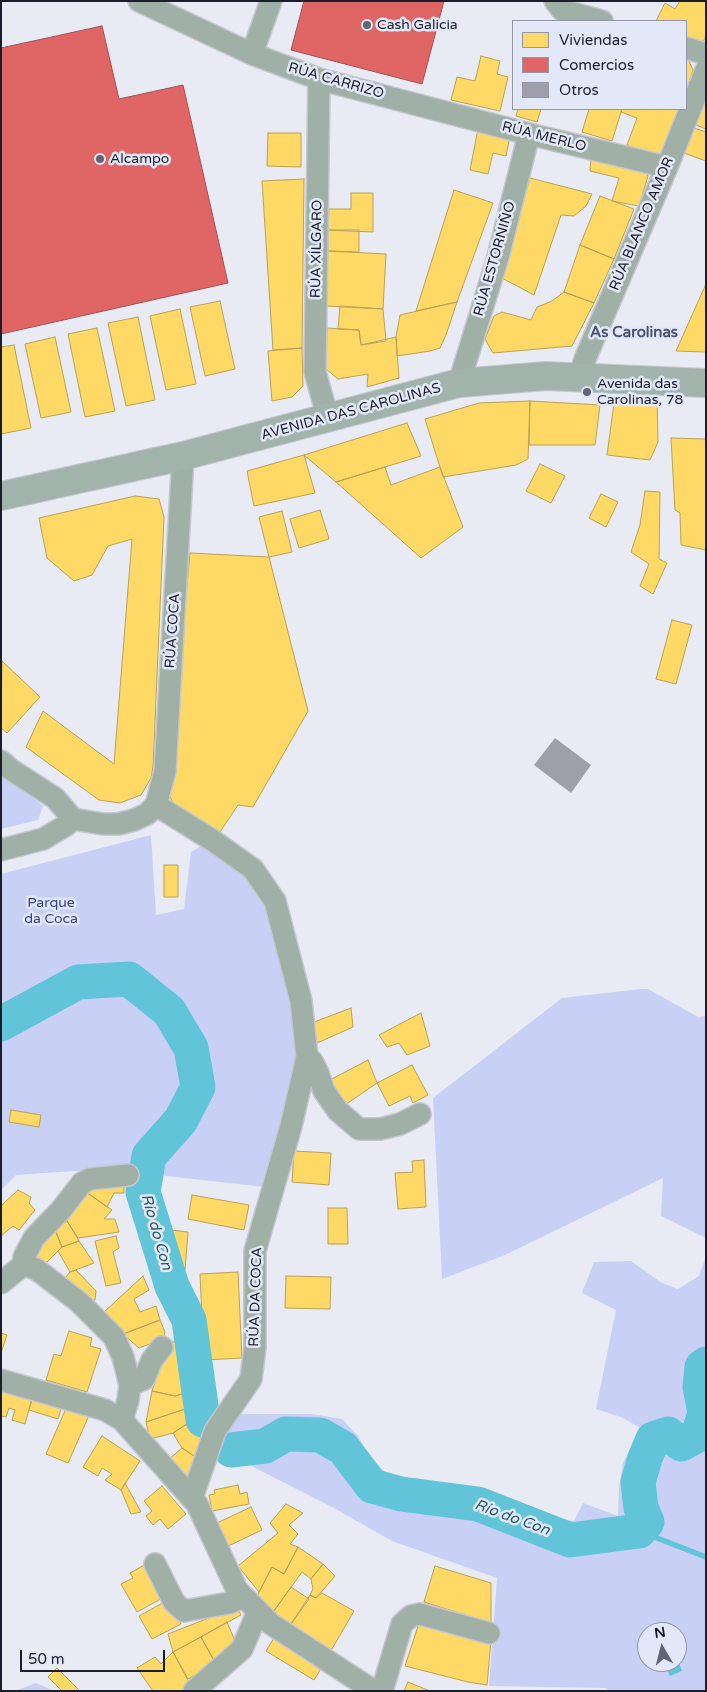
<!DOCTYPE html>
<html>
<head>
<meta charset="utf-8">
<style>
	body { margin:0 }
	#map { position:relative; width:707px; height:1692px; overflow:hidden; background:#e8ebf3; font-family:"Varela Round",sans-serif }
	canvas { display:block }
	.frame { position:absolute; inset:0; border:2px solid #1a1d2c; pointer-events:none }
	.legend { position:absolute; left:512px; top:20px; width:175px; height:90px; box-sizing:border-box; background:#e3e8f8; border:1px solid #9397a6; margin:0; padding:6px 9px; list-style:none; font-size:15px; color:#1a1d2c }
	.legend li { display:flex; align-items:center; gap:10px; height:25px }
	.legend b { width:25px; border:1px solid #9397a6 }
	.north { position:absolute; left:637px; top:1622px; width:50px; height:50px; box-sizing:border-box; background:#e3e8f8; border:1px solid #9397a6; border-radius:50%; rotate:352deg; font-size:14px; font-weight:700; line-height:20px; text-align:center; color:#1a1d2c }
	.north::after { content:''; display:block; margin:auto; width:18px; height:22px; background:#626572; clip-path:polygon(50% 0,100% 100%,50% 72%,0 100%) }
	.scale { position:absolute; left:20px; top:1650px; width:145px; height:22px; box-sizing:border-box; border:2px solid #1a1d2c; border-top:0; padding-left:6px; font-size:15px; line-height:18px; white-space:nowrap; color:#1a1d2c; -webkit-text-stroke:4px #e3e8f8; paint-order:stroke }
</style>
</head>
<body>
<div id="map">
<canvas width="707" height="1692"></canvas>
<div class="frame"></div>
<ul class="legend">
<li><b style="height:14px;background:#ffd966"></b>Viviendas</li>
<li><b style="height:14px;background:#e06666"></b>Comercios</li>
<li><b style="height:14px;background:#9da0aa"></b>Otros</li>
</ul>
<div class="north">N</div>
<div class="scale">50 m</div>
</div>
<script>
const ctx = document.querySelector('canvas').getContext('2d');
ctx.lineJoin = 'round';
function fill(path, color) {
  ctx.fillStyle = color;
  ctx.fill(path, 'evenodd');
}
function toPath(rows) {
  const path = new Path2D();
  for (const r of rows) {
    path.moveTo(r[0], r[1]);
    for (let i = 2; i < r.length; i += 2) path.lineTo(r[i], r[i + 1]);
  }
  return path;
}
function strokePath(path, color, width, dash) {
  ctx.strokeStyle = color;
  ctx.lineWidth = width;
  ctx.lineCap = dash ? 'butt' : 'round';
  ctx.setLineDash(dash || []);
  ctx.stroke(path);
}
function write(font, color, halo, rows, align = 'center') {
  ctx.font = font + ' "Varela Round",sans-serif';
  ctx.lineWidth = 5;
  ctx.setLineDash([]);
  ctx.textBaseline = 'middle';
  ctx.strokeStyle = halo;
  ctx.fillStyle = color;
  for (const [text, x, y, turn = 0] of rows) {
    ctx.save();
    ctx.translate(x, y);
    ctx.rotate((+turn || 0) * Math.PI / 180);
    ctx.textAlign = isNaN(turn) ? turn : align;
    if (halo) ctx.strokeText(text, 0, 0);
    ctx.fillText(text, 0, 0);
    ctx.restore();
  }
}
const green = toPath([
	[1,771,43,806,38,820,1,829],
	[151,835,156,915,184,909,191,852,212,840,275,901,307,1057,273,1188,105,1169,16,1175,1,1190,1,874],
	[640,989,648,989,698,1017,706,1016,706,1238,661,1216,663,1178,505,1255,442,1279,433,1098,562,998],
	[706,1256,706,1691,610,1691,605,1688,489,1686,497,1578,392,1541,332,1507,210,1445,227,1414,312,1414,342,1419,358,1436,370,1458,387,1474,427,1486,485,1493,548,1517,574,1521,583,1503,618,1516,619,1488,623,1462,642,1429,621,1417,596,1409,616,1310,582,1293,594,1262,631,1261,662,1283,678,1289,699,1276],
	[647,1632,677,1632,677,1662,647,1662],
	[36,1683,54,1691,15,1691]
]);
const water = toPath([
	[677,1658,682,1671,670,1676,664,1662,677,1662]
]);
const homes = toPath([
	[680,1,706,1,706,36,702,44,686,42,686,21,656,21,665,3,675,9,680,1],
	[481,56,500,61,497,74,508,77,500,111,451,100,457,77,475,81,481,56],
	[686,58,688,59,693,70,686,91,686,58],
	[705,99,706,100,706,129,696,125,705,99],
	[518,109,541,109,537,122,516,116,518,109],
	[589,109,622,109,612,141,582,132,589,109],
	[622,109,680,109,663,159,627,145,637,118,621,112,622,109],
	[694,128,706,132,706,161,684,153,694,128],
	[478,129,510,136,506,156,493,153,488,174,470,170,478,129],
	[268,133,301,133,301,167,267,166,268,133],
	[591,156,644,169,648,176,639,206,612,201,619,178,590,171,591,156],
	[530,178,592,194,586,206,574,216,561,215,534,295,500,277,530,178],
	[304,179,302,348,273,350,262,181,304,179],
	[454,190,493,203,457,302,416,311,454,190],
	[351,193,373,193,373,232,328,230,329,209,351,209,351,193],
	[600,196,634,209,614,259,580,245,600,196],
	[328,230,359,230,359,252,328,251,328,230],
	[580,245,614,259,594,303,564,292,580,245],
	[328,251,386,254,383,309,325,306,328,251],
	[706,284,706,352,676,351,706,284],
	[564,292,594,303,572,346,493,353,485,339,494,316,502,312,531,320,537,307,552,301,564,292],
	[220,301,235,369,205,376,190,307,220,301],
	[457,302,446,335,440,348,430,351,397,356,396,337,400,315,457,302],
	[340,306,383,309,386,341,361,345,359,330,338,329,340,306],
	[180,309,196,384,166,390,150,316,180,309],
	[138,317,155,400,126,406,108,323,138,317],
	[97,328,115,411,85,417,68,334,97,328],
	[327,328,359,330,361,345,396,337,399,378,367,387,368,374,338,379,326,369,327,328],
	[55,337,71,412,41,418,25,344,55,337],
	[14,345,31,428,1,434,1,347,14,345],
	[302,348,303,386,292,397,272,401,268,351,302,348],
	[615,396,657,397,658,442,650,460,607,455,615,396],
	[530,401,528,459,516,465,443,477,425,419,479,403,530,401],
	[530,401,600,405,595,445,529,445,530,401],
	[407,423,421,456,336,482,304,455,407,423],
	[671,438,706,439,706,550,681,545,680,513,675,510,671,438],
	[304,455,315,493,254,506,247,471,304,455],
	[540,464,565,476,551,503,526,491,540,464],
	[385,467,391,485,440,467,463,527,421,558,336,482,385,467],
	[645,491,660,492,659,559,667,563,653,594,640,586,649,564,631,552,640,525,645,491],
	[601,494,618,502,606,527,589,518,601,494],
	[135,496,159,499,164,517,153,767,151,778,141,795,120,803,99,800,26,747,43,711,114,764,132,539,108,546,92,575,74,581,47,558,39,518,135,496],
	[320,510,329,539,299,548,290,519,320,510],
	[282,511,292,552,269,557,259,517,282,511],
	[190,553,269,557,308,711,253,807,238,805,220,832,175,807,168,793,190,553],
	[672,620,692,625,676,684,656,679,672,620],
	[2,661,40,697,7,733,1,728,2,661],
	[164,865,178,865,178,897,164,897,164,865],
	[351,1008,353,1027,317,1043,309,1024,351,1008],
	[421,1013,430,1046,407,1055,399,1043,387,1047,379,1035,421,1013],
	[368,1060,377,1083,342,1107,328,1081,368,1060],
	[412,1065,428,1095,413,1103,410,1096,389,1106,377,1083,412,1065],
	[11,1110,41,1115,39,1127,9,1122,11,1110],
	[294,1151,331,1153,329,1185,292,1182,294,1151],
	[424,1160,426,1207,398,1209,395,1173,413,1172,412,1161,424,1160],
	[124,1182,124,1193,114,1193,107,1207,86,1192,90,1184,124,1182],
	[18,1190,31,1197,29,1203,35,1210,19,1230,13,1226,1,1236,1,1206,18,1190],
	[86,1192,112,1210,104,1219,115,1219,119,1232,78,1238,67,1221,86,1192],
	[192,1195,249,1205,244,1230,188,1219,192,1195],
	[328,1208,347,1208,348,1244,328,1244,328,1208],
	[67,1221,79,1241,62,1247,55,1230,67,1221],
	[162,1229,188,1232,185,1270,172,1271,162,1229],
	[55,1230,62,1247,43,1266,32,1253,55,1230],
	[116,1236,119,1248,113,1252,121,1283,106,1286,95,1241,116,1236],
	[79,1241,94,1263,70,1272,58,1251,62,1247,79,1241],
	[76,1270,96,1291,95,1300,88,1303,65,1278,70,1272,76,1270],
	[238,1272,242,1358,204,1360,200,1274,238,1272],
	[143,1276,149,1290,134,1299,140,1312,156,1306,160,1320,123,1334,103,1313,143,1276],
	[286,1276,331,1277,330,1309,285,1308,286,1276],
	[160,1320,165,1332,163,1339,139,1348,123,1334,160,1320],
	[69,1331,92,1338,90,1346,101,1349,87,1392,46,1380,54,1354,61,1356,69,1331],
	[1,1333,7,1335,1,1353,1,1333],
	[180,1341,185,1393,175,1396,152,1391,165,1352,172,1352,172,1342,180,1341],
	[1,1386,33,1395,25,1424,12,1420,15,1410,9,1408,6,1417,1,1416,1,1386],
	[152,1391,175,1396,185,1393,185,1409,146,1422,152,1391],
	[33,1395,63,1402,58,1419,29,1410,33,1395],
	[68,1404,90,1413,68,1463,46,1454,68,1404],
	[185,1409,188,1423,173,1433,150,1439,146,1422,185,1409],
	[193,1420,201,1438,199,1459,182,1448,173,1433,193,1420],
	[102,1436,140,1461,121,1490,105,1480,112,1474,102,1468,98,1476,83,1467,102,1436],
	[182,1448,199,1459,188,1480,167,1461,182,1448],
	[125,1483,141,1512,131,1514,121,1490,125,1483],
	[238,1485,240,1494,247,1492,249,1504,212,1511,209,1495,215,1494,214,1490,238,1485],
	[162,1486,186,1514,168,1529,160,1519,153,1525,146,1516,152,1511,144,1501,162,1486],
	[286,1504,303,1513,289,1525,298,1534,290,1544,298,1547,284,1574,272,1567,259,1592,238,1566,278,1533,270,1523,286,1504],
	[251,1507,262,1530,226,1547,215,1524,251,1507],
	[298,1547,323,1564,311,1579,302,1572,271,1615,256,1598,272,1567,284,1574,298,1547],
	[148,1563,166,1596,137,1612,121,1584,133,1578,130,1573,148,1563],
	[323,1564,335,1576,316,1598,310,1595,313,1589,311,1579,323,1564],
	[435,1566,491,1583,491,1623,424,1602,435,1566],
	[291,1587,309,1599,289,1627,271,1615,291,1587],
	[322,1593,354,1611,329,1654,289,1627,310,1595,316,1598,322,1593],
	[168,1600,181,1624,152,1639,139,1616,168,1600],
	[237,1607,241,1615,173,1652,168,1634,237,1607],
	[420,1620,491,1640,487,1685,468,1682,405,1666,420,1620],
	[227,1622,237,1646,216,1664,201,1637,227,1622],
	[201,1637,216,1664,188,1679,173,1652,201,1637],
	[274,1638,322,1667,314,1680,266,1651,274,1638],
	[173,1652,191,1686,187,1691,153,1691,137,1668,155,1657,161,1664,173,1652],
	[57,1668,80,1691,62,1691,48,1677,57,1668],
	[408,1682,430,1691,404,1691,408,1682]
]);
const shops = toPath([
	[304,1,444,1,422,84,291,50,304,1],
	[102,26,119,99,183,85,228,283,1,334,1,48,102,26]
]);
const stream = toPath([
	[639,1531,706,1557]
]);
const river = toPath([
	[1,1024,78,982,129,979,169,1011,191,1048,198,1087,181,1120,149,1156,143,1192,172,1286,189,1320,203,1420],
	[231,1450,265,1446,286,1434,320,1435,343,1448,372,1486,401,1494,478,1504,570,1540,639,1531,647,1522,641,1508,638,1482,645,1458,653,1439,668,1434,681,1444,698,1435,705,1413,700,1387,702,1367,706,1364]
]);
const building = toPath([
	[555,738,591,765,571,793,534,765]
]);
const minor = toPath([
	[139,1,252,54,319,79,529,134,667,167],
	[555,1,562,10,602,21],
	[686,48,706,54],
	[252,54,271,1],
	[319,79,315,372,328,418],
	[579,378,585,359,667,167,706,70],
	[459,383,498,257,529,134],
	[1,761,10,769,55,798,73,819,103,824,118,824,134,820,147,814,156,805,165,771,183,456],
	[156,805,212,840,253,869,275,901,301,1001,307,1057,291,1126,255,1251,255,1347,251,1379,215,1431,192,1498],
	[1,850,43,839,65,826,73,819],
	[307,1057,312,1061,318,1073,324,1091,338,1111,359,1129,380,1129,400,1124,420,1114],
	[23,1265,24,1257,34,1238,61,1210,82,1183,90,1179,128,1175],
	[1,1283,23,1265,36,1269,79,1302,114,1337,123,1357,130,1385,128,1400,122,1420],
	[1,1380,105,1410,122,1420,197,1504,237,1590,271,1624,374,1691],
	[130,1385,144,1379,152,1360,162,1347],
	[155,1564,174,1602,184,1611,229,1603,244,1597],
	[194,1691,242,1649,258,1611],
	[382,1691,402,1624,411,1616,420,1614,489,1633]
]);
const primary = toPath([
	[1,496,183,456,459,383,546,376,706,383]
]);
const markers = [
	[367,25,5,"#626572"],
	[100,159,5,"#626572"],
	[587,392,5,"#626572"]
];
const poiNames = [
	["Cash Galicia",377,25],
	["Alcampo",110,159],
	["Avenida das",597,384],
	["Carolinas, 78",597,400]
];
const streetNames = [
	["RÚA CARRIZO",336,81,16],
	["RÚA MERLO",544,137,14],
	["RÚA BLANCO AMOR",642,224,-67],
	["RÚA XÍLGARO",317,249,-89],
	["RÚA ESTORNIÑO",495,259,-74],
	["AVENIDA DAS CAROLINAS",351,412,-15],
	["RÚA COCA",173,631,-86],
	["RÚA DA COCA",256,1297,-88]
];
const parkNames = [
	["Parque",51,903],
	["da Coca",51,919]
];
const neighbourhoodNames = [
	["As Carolinas",634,333]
];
const waterNames = [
	["Río do Con",156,1232,74],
	["Río do Con",512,1518,20]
];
fill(green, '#c8d1f5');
fill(water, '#61c4d8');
fill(homes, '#ffd966');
strokePath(homes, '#baa155', 1);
fill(shops, '#e06666');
strokePath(shops, '#a55055', 1);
strokePath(stream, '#61c4d8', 5.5);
strokePath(river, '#61c4d8', 35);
fill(building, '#9da0aa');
strokePath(minor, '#c4c7ce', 24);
strokePath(primary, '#c4c7ce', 30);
strokePath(minor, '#a1b0a6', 21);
strokePath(primary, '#a2b3ac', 28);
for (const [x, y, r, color] of markers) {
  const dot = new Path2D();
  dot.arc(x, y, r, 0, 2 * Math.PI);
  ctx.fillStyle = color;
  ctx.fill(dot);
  strokePath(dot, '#e3e8f8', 2);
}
write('14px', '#1a1d2c', '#e3e8f8', poiNames, 'left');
write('14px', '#1a1d2c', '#e3e8f8', streetNames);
write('14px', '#37419b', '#e3e8f8', parkNames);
write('bold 15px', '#4a5274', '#e3e8f8', neighbourhoodNames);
write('italic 15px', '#285d68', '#e3e8f8', waterNames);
</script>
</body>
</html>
